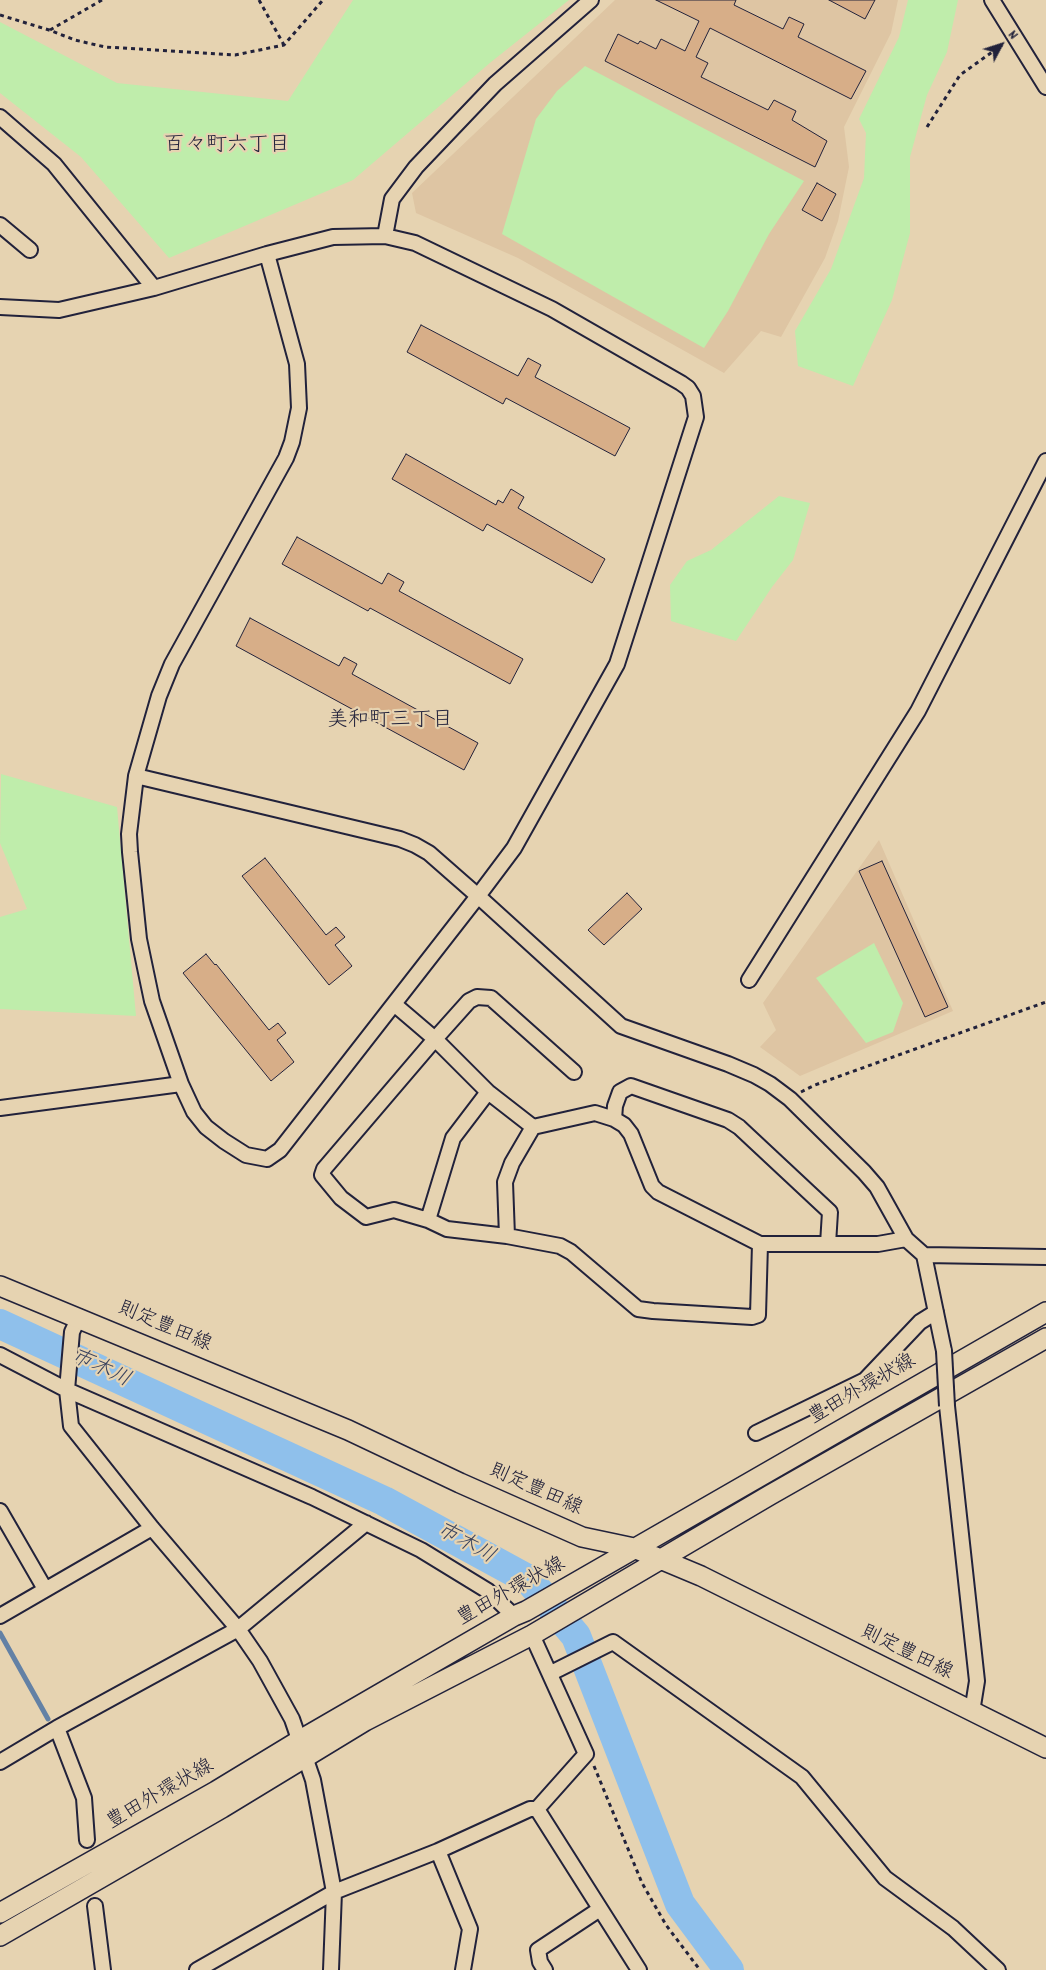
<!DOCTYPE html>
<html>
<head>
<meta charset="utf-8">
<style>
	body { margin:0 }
	#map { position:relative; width:1046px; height:1970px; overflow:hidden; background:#e6d3b1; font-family:Dekko,sans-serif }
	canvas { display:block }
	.north { position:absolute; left:976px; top:20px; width:50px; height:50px; -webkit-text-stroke:4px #e6d3b1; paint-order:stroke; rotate:50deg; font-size:14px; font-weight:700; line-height:20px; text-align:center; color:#22223b }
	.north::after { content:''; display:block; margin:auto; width:18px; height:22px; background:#22223b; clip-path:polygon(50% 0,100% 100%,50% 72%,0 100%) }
</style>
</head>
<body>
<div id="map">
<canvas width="1046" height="1970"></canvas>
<div class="north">N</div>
</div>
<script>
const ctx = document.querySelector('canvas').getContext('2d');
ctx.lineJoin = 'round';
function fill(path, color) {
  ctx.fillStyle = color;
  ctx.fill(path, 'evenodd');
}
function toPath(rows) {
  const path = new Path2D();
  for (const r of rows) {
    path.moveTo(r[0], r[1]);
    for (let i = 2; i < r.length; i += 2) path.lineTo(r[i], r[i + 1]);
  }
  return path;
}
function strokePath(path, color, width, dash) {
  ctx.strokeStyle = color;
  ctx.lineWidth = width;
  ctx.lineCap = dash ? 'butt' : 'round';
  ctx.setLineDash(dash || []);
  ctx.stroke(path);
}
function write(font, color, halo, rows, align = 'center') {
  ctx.font = font + ' Dekko,"Klee One",sans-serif';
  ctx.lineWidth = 4.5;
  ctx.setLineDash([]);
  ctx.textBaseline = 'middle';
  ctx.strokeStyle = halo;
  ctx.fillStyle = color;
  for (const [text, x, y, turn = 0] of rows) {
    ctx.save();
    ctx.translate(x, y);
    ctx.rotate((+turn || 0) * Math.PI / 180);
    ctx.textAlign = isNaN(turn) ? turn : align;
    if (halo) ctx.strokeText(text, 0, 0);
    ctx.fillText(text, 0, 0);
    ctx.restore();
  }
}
const built = toPath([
	[615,0,898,0,891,33,844,127,849,167,838,221,825,258,781,337,761,331,724,373,518,258,416,213,412,193],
	[879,840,953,1011,800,1076,760,1047,776,1030,763,1003]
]);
const green = toPath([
	[353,0,569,0,491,62,353,180,169,258,81,157,0,93,0,22,117,83,288,101],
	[908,0,958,0,947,52,927,95,910,157,910,233,892,300,853,386,798,366,795,331,831,269,864,178,866,133,859,119,899,37],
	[585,66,804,181,769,234,728,311,704,348,502,234,536,119,557,91],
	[779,496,810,503,793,560,772,587,736,641,671,621,670,585,687,561,711,550],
	[1,774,117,807,136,1016,0,1009,0,917,27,909,0,843],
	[874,943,903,1003,893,1032,866,1043,816,978]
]);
const stream = toPath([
	[0,1633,48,1719]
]);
const river = toPath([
	[0,1324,384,1501,529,1580,576,1636,680,1904,729,1970]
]);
const building = toPath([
	[656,0,736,0,734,5,783,29,789,17,804,24,798,37,866,71,851,99,710,28,696,57,708,63,701,77,768,110,774,100,796,111,792,120,827,141,815,167,605,61,618,34,638,44,640,41,656,49,661,39,685,51,699,21,656,0],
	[829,0,875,0,865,19,829,0],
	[817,183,836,194,822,221,802,210,817,183],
	[421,325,518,376,528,358,541,365,535,377,630,428,615,456,506,398,503,404,407,352,421,325],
	[406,454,496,505,498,500,503,503,511,489,524,497,518,508,605,559,592,583,487,524,483,531,392,479,406,454],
	[297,537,382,584,388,573,404,582,399,591,523,659,510,684,370,608,368,611,282,564,297,537],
	[250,618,339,666,344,657,357,664,352,674,478,743,464,770,236,646,250,618],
	[265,858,326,935,336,927,345,937,335,945,352,966,329,985,242,876,265,858],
	[882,861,948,1007,925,1017,859,871,882,861],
	[627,893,642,909,604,945,588,930,627,893],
	[206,954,215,965,216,964,269,1030,278,1023,286,1033,277,1040,294,1062,271,1081,183,973,206,954]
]);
const path = toPath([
	[259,0,284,45],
	[0,15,49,30,75,40,105,47,235,55,284,45,323,0],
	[50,30,102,0],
	[927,127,960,75,1002,45],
	[801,1092,815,1085,1046,1002],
	[594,1766,642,1883,666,1925,700,1970]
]);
const street = toPath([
	[992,0,1046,87],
	[0,117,54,164,154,288],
	[0,225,30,250],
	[385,236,392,199,416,167,495,84,591,0],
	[0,307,59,310,154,288,267,254,333,237,385,236,415,243,552,309,681,383,688,388,693,396,696,417,617,664,514,848,478,896,280,1150,267,1159,246,1155,224,1141,206,1127,194,1112,181,1084,0,1108],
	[136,776,400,839,415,845,429,853,478,896,621,1026,728,1064,754,1075,770,1084,790,1099,864,1172,877,1187,906,1239,924,1255,944,1351],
	[749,980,918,711,1046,461],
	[394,1004,435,1039,488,1092,533,1127,595,1113,614,1119,624,1125,631,1134,652,1186,658,1192,760,1244,878,1244,906,1239],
	[574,1072,491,998,477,997,469,1001,435,1039,324,1169,322,1175,341,1198,366,1217,394,1210,428,1220,447,1229,507,1236,560,1246,571,1252,638,1309,653,1311,752,1317,758,1315,760,1244],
	[181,1084,152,1001,139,939,130,852,129,834,136,776,159,696,172,664,286,458,292,442,299,408,297,364,267,254],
	[614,1119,615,1106,620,1092,631,1086,728,1120,739,1127,830,1212,828,1244],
	[428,1220,453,1138,488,1092],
	[507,1236,505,1182,512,1163,533,1127],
	[924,1255,1046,1257],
	[79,1317,72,1332,67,1390,71,1426,152,1528,238,1629,260,1661,292,1719,313,1780,334,1892,331,1970],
	[0,1355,67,1390,312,1497,421,1550,488,1591,514,1616],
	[947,1406,977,1681,972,1712],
	[756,1433,865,1380,920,1322,936,1312],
	[0,1511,45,1589],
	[0,1616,152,1528],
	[551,1673,613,1642,802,1777,885,1878,953,1928,998,1970],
	[57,1728,84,1798,87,1840],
	[0,1762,57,1728,238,1629,366,1523],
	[537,1809,639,1970],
	[438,1851,470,1929,463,1970],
	[95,1906,103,1970],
	[197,1970,334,1892,438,1851,530,1809,537,1809,586,1754,532,1635],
	[545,1970,540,1962,538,1950,600,1909]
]);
const secondary = toPath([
	[0,1286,348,1430,460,1483,582,1537,634,1548,701,1576,1046,1748],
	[0,1913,216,1791,300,1740,514,1616,526,1611,1046,1312],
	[0,1936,222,1808,365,1721,532,1635,770,1495,1046,1338]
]);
const streetBridge = toPath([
	[944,1351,947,1406]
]);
const streetNames = [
	["則定豊田線",164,1328,23],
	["豊田外環状線",863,1391,-30],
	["則定豊田線",535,1491,24],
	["豊田外環状線",512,1593,-29],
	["則定豊田線",906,1654,26],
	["豊田外環状線",161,1796,-30]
];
const neighbourhoodNames = [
	["百々町六丁目",227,147],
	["美和町三丁目",390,722]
];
const waterNames = [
	["市木川",100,1370,25],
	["市木川",465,1545,29]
];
fill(built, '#dec5a3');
fill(green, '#bfedab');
strokePath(stream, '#6381a5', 5);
strokePath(river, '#8fc0eb', 30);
fill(building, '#d7ae88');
strokePath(building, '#22223b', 1);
strokePath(street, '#22223b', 18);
strokePath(secondary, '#22223b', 22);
strokePath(path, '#22223b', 3, [4, 4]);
strokePath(street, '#e6d3b1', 14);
strokePath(secondary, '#e6d3b1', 19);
strokePath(streetBridge, '#22223b', 18, []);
strokePath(streetBridge, '#e6d3b1', 14);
write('20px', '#22223b', '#e6d3b1', streetNames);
write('21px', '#22223b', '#e6d3b1', neighbourhoodNames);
write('italic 21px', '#38425e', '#e6d3b1', waterNames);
</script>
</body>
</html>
